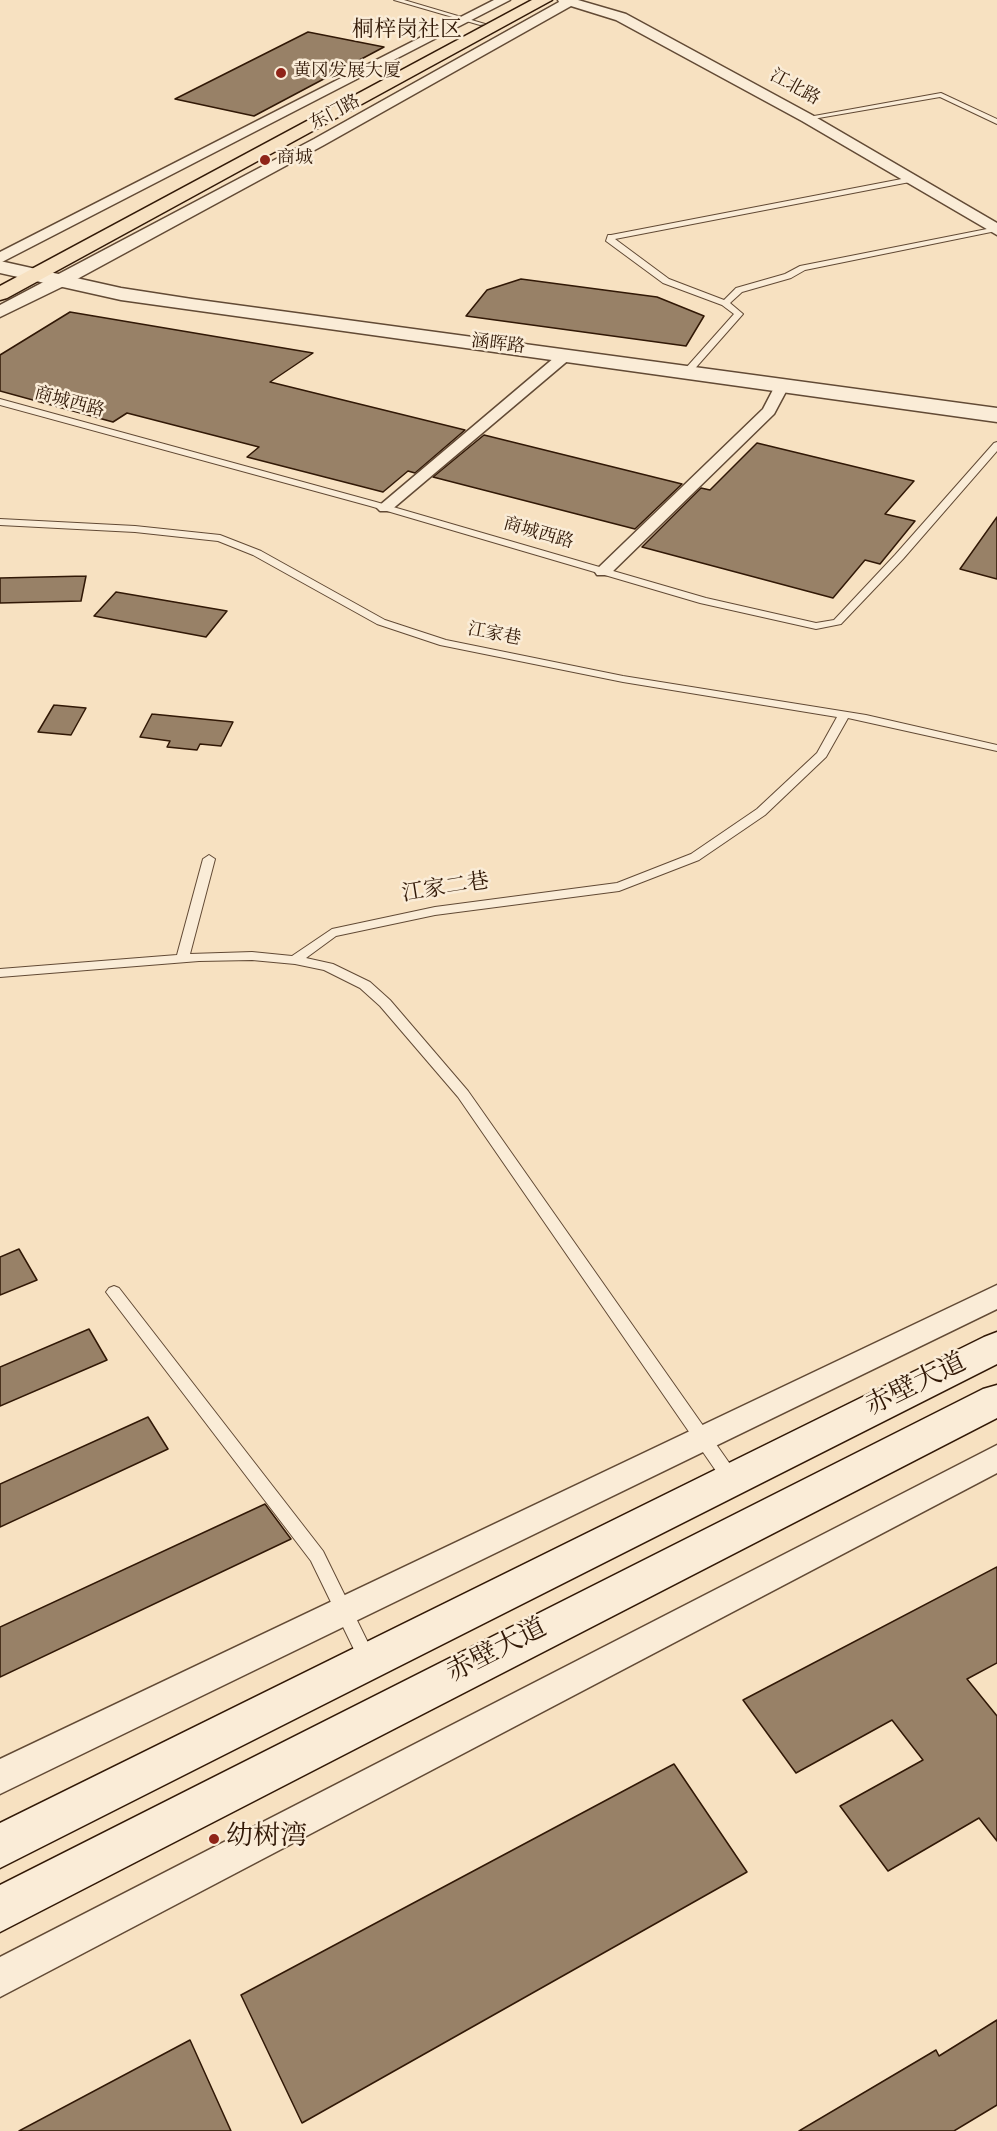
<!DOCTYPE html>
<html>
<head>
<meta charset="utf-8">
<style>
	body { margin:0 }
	canvas { display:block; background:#f7e1c1 }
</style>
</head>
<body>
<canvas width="997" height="2131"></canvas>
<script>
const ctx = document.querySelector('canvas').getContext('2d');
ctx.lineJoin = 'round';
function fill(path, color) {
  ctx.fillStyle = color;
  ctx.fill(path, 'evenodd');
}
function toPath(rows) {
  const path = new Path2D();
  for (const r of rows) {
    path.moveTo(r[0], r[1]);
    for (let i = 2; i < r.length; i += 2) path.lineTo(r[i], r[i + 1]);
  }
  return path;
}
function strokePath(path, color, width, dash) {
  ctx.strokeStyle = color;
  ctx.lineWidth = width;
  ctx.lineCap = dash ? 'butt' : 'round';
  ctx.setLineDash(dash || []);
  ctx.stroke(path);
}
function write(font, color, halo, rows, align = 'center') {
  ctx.font = font + ' "Sorts Mill Goudy","Noto Serif SC",serif';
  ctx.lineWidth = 5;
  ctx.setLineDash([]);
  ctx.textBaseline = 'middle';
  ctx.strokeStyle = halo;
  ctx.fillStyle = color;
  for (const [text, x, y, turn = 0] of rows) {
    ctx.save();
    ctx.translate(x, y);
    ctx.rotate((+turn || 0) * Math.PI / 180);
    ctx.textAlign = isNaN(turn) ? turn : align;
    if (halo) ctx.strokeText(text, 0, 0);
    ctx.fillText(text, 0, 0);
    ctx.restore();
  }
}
const building = toPath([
	[308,32,384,47,254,116,175,99,308,32],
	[521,279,657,297,704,316,686,346,466,316,487,290,521,279],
	[70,312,313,353,270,382,465,430,415,473,408,471,383,492,247,457,259,447,127,413,113,422,0,391,0,355,70,312],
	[484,435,682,484,635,529,433,477,484,435],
	[757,443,914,481,885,514,915,521,880,564,865,560,833,598,642,547,701,488,710,490,757,443],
	[997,517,997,579,960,569,997,517],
	[86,576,81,601,0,603,0,578,86,576],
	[116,592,227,611,206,637,94,616,116,592],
	[54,705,86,708,71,735,38,732,54,705],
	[152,714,233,722,221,746,200,744,197,750,167,747,170,741,140,737,152,714],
	[19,1249,37,1280,0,1295,0,1257,19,1249],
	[89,1329,107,1360,0,1406,0,1367,89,1329],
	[148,1417,168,1449,0,1527,0,1484,148,1417],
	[265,1504,291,1539,0,1677,0,1627,265,1504],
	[997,1567,997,1663,967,1679,997,1716,997,1841,979,1818,888,1871,840,1806,923,1760,892,1720,796,1773,743,1700,997,1567],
	[674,1764,747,1872,302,2123,241,1995,674,1764],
	[997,2020,997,2105,954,2131,799,2131,936,2050,939,2056,997,2020],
	[190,2040,231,2131,19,2131,190,2040]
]);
const service = toPath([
	[394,0,404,0,485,24,480,25,394,0],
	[941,93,997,119,997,124,940,97,807,120,803,118,941,93],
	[912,177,915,177,915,181,615,239,669,279,724,300,736,288,785,274,800,266,997,227,996,231,805,270,791,278,742,292,730,303,743,314,691,373,688,374,685,373,685,369,734,314,722,305,663,283,606,241,608,235,611,235,912,177],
	[0,399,376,502,706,598,816,623,834,620,895,555,994,443,997,442,997,451,903,559,841,624,816,629,700,603,370,506,0,405,0,399],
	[0,519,135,526,220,535,261,551,385,620,446,640,623,676,866,715,997,745,997,751,848,718,826,757,765,815,699,860,619,891,435,915,336,936,306,958,333,964,370,982,390,1000,468,1091,737,1474,739,1479,737,1484,731,1486,725,1484,458,1097,380,1006,360,988,324,970,295,964,252,960,199,961,0,977,0,969,177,955,203,859,209,855,215,859,190,954,252,952,292,956,332,929,435,907,617,883,691,854,757,809,817,753,837,717,623,682,440,645,377,624,253,555,218,541,135,532,0,525,0,519],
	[114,1286,119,1288,323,1551,377,1661,374,1666,368,1669,362,1666,311,1561,109,1296,106,1292,109,1288,114,1286]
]);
const pedestrian = toPath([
	[566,351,571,352,573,355,571,358,390,511,380,511,377,508,380,505,561,352,566,351],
	[783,380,790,384,774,414,609,575,597,575,595,572,597,569,763,409,776,384,783,380]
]);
const minor = toPath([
	[494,0,510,0,0,263,0,252,494,0],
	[558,0,578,0,626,14,812,115,997,223,997,235,802,121,616,20,571,6,324,145,68,284,0,317,0,305,314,139,559,2,558,0],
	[997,1285,997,1309,0,1794,0,1759,997,1285],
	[997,1445,997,1473,0,1997,0,1957,997,1445]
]);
const tertiary = toPath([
	[0,261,121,288,192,299,997,408,997,422,121,300,0,273,0,261]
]);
const secondary = toPath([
	[997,1332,997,1364,0,1868,0,1823,984,1337,997,1332],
	[997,1385,997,1418,0,1932,0,1885,983,1389,997,1385]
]);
const primary = toPath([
	[532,0,552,0,7,298,0,300,0,286,532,0]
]);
const markers = [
	[281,73,6,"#8f2418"],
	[265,160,6,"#8f2418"],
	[214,1839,6,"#8f2418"]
];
const farPoinames = [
	["黄冈发展大厦",293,73],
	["商城",277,160]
];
const farStreetnames = [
	["江北路",794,89,29],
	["东门路",336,114,-28],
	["涵晖路",498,346,7],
	["商城西路",69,404,15],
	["商城西路",538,535,16],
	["江家巷",494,636,11]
];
const farQuarternames = [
	["桐梓岗社区",407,32]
];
const streetNames = [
	["江家二巷",446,890,-9]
];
const nearStreetnames = [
	["赤壁大道",917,1387,-26],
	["赤壁大道",498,1653,-27]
];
const nearPoinames = [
	["幼树湾",226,1839]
];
fill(building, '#988167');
strokePath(building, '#311806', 1.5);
strokePath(service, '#624a35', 2);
strokePath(pedestrian, '#624a35', 3);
strokePath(minor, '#624a35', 3);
strokePath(tertiary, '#624a35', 3);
strokePath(secondary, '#311806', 3);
strokePath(primary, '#311806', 3);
fill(service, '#faecd7');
fill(pedestrian, '#faecd7');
fill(minor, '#faecd7');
fill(tertiary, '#faecd7');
fill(secondary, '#faecd7');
fill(primary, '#f7e1c1');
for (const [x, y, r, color] of markers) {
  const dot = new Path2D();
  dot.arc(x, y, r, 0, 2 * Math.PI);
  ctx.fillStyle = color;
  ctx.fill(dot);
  strokePath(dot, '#faecd7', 2);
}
write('18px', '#311806', '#faecd7', farPoinames, 'left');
write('18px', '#311806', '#faecd7', farStreetnames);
write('22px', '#311806', '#faecd7', farQuarternames);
write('22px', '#311806', '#faecd7', streetNames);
write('27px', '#311806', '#faecd7', nearStreetnames);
write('27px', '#311806', '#faecd7', nearPoinames, 'left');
</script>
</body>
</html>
